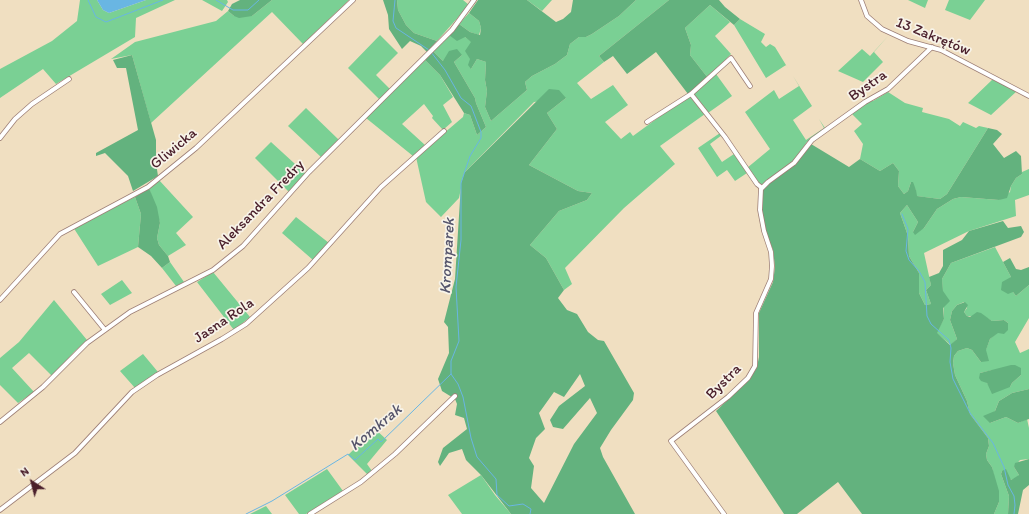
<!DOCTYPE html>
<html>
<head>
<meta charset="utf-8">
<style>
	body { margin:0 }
	#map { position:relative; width:1029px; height:514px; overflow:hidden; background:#f0dfc1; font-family:Itim,sans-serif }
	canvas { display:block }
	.north { position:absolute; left:12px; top:462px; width:40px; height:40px; -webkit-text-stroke:3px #f7f3e8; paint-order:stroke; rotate:324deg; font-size:11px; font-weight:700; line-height:16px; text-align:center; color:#4a1f2b }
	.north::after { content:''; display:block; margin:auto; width:14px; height:18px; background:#4a1f2b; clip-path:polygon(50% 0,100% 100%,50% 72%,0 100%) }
</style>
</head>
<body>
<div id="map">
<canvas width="1029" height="514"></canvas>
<div class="north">N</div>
</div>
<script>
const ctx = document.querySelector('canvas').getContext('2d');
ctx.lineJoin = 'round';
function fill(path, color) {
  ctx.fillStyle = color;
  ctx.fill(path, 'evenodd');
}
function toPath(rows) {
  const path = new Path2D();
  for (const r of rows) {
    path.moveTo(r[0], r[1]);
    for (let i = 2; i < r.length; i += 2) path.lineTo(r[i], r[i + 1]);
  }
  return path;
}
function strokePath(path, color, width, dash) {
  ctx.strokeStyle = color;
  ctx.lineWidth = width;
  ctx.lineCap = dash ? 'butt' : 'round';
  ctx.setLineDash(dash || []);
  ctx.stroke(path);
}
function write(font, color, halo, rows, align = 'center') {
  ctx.font = font + ' Itim,sans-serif';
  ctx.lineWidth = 3.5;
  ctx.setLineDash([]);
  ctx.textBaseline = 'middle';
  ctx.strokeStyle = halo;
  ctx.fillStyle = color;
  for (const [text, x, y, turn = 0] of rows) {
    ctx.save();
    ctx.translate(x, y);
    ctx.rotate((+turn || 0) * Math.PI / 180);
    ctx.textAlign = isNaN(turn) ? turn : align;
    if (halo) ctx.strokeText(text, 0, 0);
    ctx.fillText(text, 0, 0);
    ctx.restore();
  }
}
const green = toPath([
	[80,0,97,0,103,10,109,13,146,0,175,0,136,18,135,37,56,84,43,69,0,98,0,69,52,41,77,21],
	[202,0,227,0,228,2,222,11],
	[272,0,349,0,303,44,272,12,151,123,132,55,111,59,135,42,216,21,228,11,234,16,252,16],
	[397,0,463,0,469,5,437,41,414,33,406,25,398,10],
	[527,0,552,0,542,11],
	[636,0,669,0,599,56,604,62,577,83,591,99,613,85,628,105,605,122,621,139,630,132,633,136,688,96,691,97,705,114,660,146,675,164,624,208,565,268,572,284,564,290,546,258,530,245,559,211,587,200,592,193,578,191,529,165,557,129,547,113,566,98,534,102,464,173,459,198,441,217,426,202,416,157,463,117,464,113,470,115,477,135,486,127,476,103,475,98,454,62,462,55,443,61,432,50,449,35,465,37,472,42,471,69,477,59,486,62,485,80,487,91,485,107,491,121,527,90,525,82,532,76,555,64,567,55,570,44,579,37,586,37,592,34,619,16],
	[908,0,928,0,925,8],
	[949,0,985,0,970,20,945,10],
	[710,5,730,22,715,36,731,54,708,78,690,55,691,45,685,28],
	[469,13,479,21,481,28,479,35,470,32,459,24],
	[740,19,765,34,761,42,766,47,770,44,775,47,789,70,786,65,766,78,734,25],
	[380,35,398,53,376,75,390,89,380,100,348,68],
	[889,35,874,52,883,62,863,82,838,71,862,49,870,56],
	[424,59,440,75,453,97,443,105,452,122,443,130,432,118,433,116,424,104,402,124,425,145,413,156,366,118],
	[716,74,732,96,708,113,693,94],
	[793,76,812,106,793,120,806,140,824,128,819,119,825,128,807,142,793,162,763,184,760,184,747,168,770,149,745,112,774,90,779,99,799,86],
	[993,79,1017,91,991,115,968,103],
	[896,83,888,92,905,103,923,108,922,112,949,119,960,126,963,122,976,128,979,126,988,128,947,194,940,199,916,196,916,190,911,182,908,191,904,194,898,186,899,171,893,163,880,171,860,159,863,144,854,131,862,124,852,114,838,124,870,100,873,101,888,92],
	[306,108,339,140,322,158,288,126],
	[720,133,722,135,710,144,722,162,734,154,747,173,735,181,727,170,717,177,698,148],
	[271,142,306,174,289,192,255,158],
	[1029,169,1029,195,1015,200,1016,216,969,231,924,253,931,285,926,290,931,304,925,305,919,293,919,273,909,256,908,236,900,213,907,205,918,222,913,232,924,228,937,209,953,199,961,197,999,200,1010,192,1011,186,1016,178,1022,174,1022,172],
	[159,180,193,217,176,233,186,245,168,256,159,245,157,238,160,223,149,188],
	[135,197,141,214,138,247,98,266,73,227],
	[296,217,329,243,313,260,282,233],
	[995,247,1011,277,1010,279,1013,292,1016,296,1029,285,1029,318,1015,342,1020,353,1029,349,1029,389,1012,393,999,401,990,423,1006,417,1018,423,1027,419,1029,428,1029,459,1020,460,1014,467,1019,475,1018,477,1011,480,1002,471,1001,474,1009,496,1008,514,994,514,999,502,992,467,987,460,986,454,989,446,988,438,970,414,967,401,955,375,953,363,954,356,958,351,967,348,972,350,981,362,990,339,1008,323,1004,320,992,321,987,318,967,316,964,312,967,308,964,302,957,305,952,311,950,320,957,339,951,345,936,333,944,319,942,279,951,263],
	[993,370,1021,375,1012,383,1010,387,990,387,980,373],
	[170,262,184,282,176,286,162,268],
	[213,272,250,317,234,330,197,282],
	[122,280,132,293,110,305,101,294],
	[54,300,87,340,74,352,52,376,29,353,12,368,34,392,18,403,0,385,0,358,19,342],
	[143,354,158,372,135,388,120,371],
	[375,429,387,440,367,464,372,471,368,475,348,455],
	[327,469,343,491,306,514,299,514,285,495],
	[481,475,495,495,511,514,462,514,448,495],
	[266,506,272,514,250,514]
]);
const forest = toPath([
	[240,0,272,0,252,16,239,18,234,16,228,11,232,4],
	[383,0,397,0,398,10,406,25,414,33,437,41,427,52,421,46,410,41,402,49,389,29,388,15],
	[478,0,527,0,556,22,563,19,571,12,573,0,636,0,619,16,592,34,586,37,579,37,570,44,567,55,555,64,532,76,525,82,527,90,491,121,485,107,487,91,485,80,486,62,477,59,471,69,468,65,470,59,465,51,471,42,465,37,457,41,449,35,459,24,470,32,480,35,481,28,479,21,469,13],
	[669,0,719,0,725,7,740,19,734,25,710,5,685,28,691,45,690,55,708,78,688,94,656,52,627,74,613,56,604,62,599,56],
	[457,49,462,55,454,62,475,98,476,103,486,127,477,135,470,115,464,113,440,75,424,59,432,50,443,61,449,51],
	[132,55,156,140,156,163,158,176,133,191,128,176,105,153,96,156,96,153,138,130,126,68,117,68,113,60],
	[549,89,559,90,566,98,547,113,557,129,529,165,578,191,592,193,587,200,559,211,530,245,546,258,564,290,558,298,567,310,577,314,588,332,598,340,604,341,634,393,633,400,611,430,600,448,603,457,635,514,511,514,481,475,466,460,462,449,449,453,440,466,438,462,443,448,467,429,464,418,455,415,457,404,455,399,442,391,438,379,449,353,448,327,444,322,455,279,461,184,464,173],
	[580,374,585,386,559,406,550,420,553,427,563,429,590,398,597,413,574,444,544,503,531,488,534,466,529,458,536,438,545,429,539,413,554,392,564,397],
	[988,128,997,130,1002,134,993,144,1004,158,1016,151,1021,156,1022,174,1016,178,1011,186,1007,198,999,200,961,197,953,199,937,209,924,228,915,235,913,232,918,222,907,205,900,213,908,236,909,256,919,273,919,293,925,305,931,304,926,290,931,285,929,277,939,273,943,266,943,250,962,240,969,231,1003,221,1008,228,1021,226,1024,232,1021,237,951,263,942,279,943,291,950,301,943,308,944,319,937,333,950,345,957,339,950,320,952,311,957,305,965,302,968,305,964,312,967,316,970,317,977,312,981,313,992,321,1004,320,1008,323,1008,330,1004,334,998,333,990,339,986,350,989,361,981,362,972,350,967,348,958,351,954,356,953,363,955,375,967,401,970,414,988,438,989,446,986,454,987,460,992,467,999,491,999,502,994,514,862,514,838,482,797,514,784,514,716,411,750,379,757,367,759,357,759,313,773,282,775,267,773,250,765,230,762,210,763,188,791,167,811,144,849,167,860,159,880,171,893,163,899,171,898,186,904,194,908,191,911,182,913,182,916,190,917,196,940,199,947,194],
	[149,188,157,207,160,223,157,238,159,245,168,256,170,262,162,268,151,256,138,247,141,214,135,197],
	[1010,258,1016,269,1021,270,1029,267,1029,285,1016,296,1013,292,1008,294,1001,290,1002,282,1011,277,1003,262],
	[1011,365,1015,365,1021,368,1021,375,1012,383,1010,387,992,394,987,383,981,381,979,378,980,373],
	[1029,389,1029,419,1018,423,1006,417,990,423,983,416,995,411,999,401,1012,393],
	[1029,459,1029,485,1023,490,1018,514,1008,514,1009,496,1001,474,1002,471,1006,469,1011,480,1019,475,1014,467,1015,463]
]);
const water = toPath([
	[97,0,146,0,109,13,103,10]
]);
const stream = toPath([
	[88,0,96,17,106,22,163,0],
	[216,0,233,10,248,10,259,0],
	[395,0,393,21,396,28,429,50],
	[431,52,445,70,461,98,471,106,481,132,481,138,470,156,461,183,461,240,456,287,459,341,451,361,451,374,458,384,463,397,471,438,477,457,496,479,497,495,509,506,523,504,531,509,530,514],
	[902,214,908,229,906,251,909,260,919,271,925,282,927,316,931,324,949,340,951,348,950,362,953,379,970,413,993,443,1004,467,1008,485,1014,496,1015,505,1014,514],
	[246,514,272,501,348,454,355,460,378,439,381,442,451,374]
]);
const minor = toPath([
	[861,0,867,16,882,29,908,41,941,50,1029,96],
	[691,94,725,137,757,184,762,188],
	[647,122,691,94,731,58,750,86],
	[0,138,15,119,32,104,69,79],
	[74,292,105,330],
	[0,300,60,234,148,187,196,148,353,0],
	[0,422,43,387,87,343,130,312,213,270,243,246,309,172,452,30,474,0],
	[0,510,75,453,132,392,157,375,222,339,246,324,308,268,381,187,444,131],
	[310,514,361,482,395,454,455,396],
	[724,514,671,441,728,397,748,378,755,366,756,313,771,279,772,266,771,252,764,231,760,210,761,189,768,182,794,163,812,140,865,102,888,89,932,47]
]);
const streetNames = [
	["13 Zakrętów",933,37,22],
	["Bystra",868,86,-35],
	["Gliwicka",174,149,-40],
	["Aleksandra Fredry",261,205,-46],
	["Jasna Rola",224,321,-34],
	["Bystra",724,382,-45]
];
const waterNames = [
	["Kromparek",448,256,-87],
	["Komkrak",376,428,-40]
];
fill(green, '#7ad094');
fill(forest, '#63b27e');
fill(water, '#69b6e3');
strokePath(stream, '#69b6e3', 1);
strokePath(minor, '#9d7f76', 5.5);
strokePath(minor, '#fff', 4);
write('15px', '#4a1f2b', '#f7f3e8', streetNames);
write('italic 16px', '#55546b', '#f7f3e8', waterNames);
</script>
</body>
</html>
